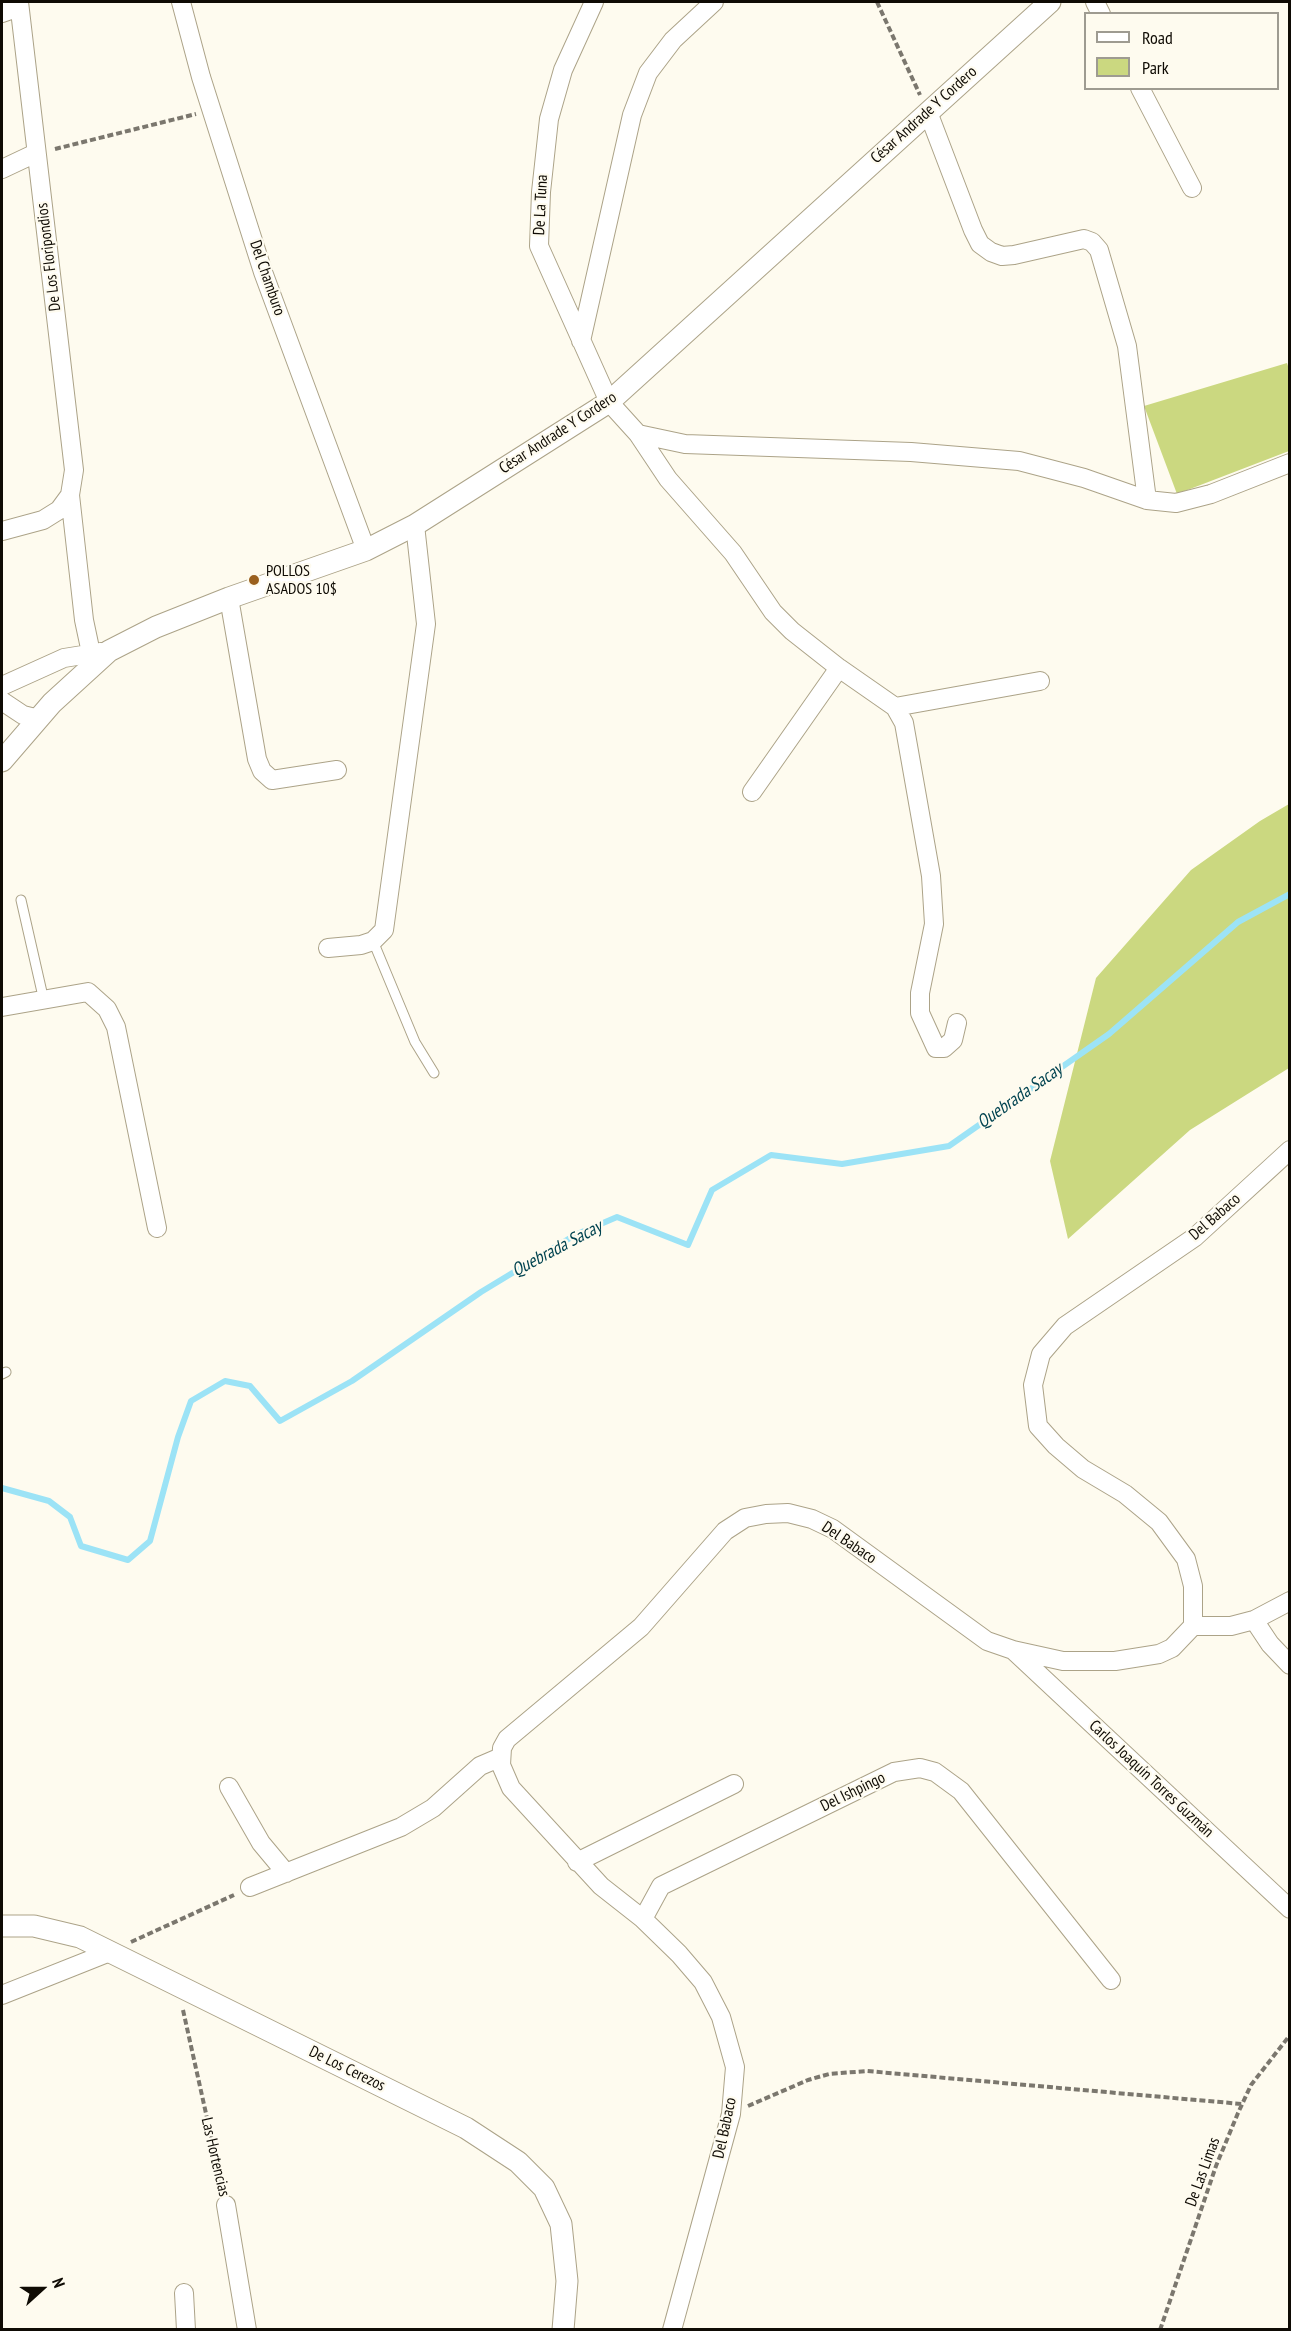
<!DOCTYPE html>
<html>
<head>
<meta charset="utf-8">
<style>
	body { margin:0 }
	#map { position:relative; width:1291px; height:2331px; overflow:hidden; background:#fefbef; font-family:"PT Sans Narrow",sans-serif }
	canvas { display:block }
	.frame { position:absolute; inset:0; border:3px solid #0f0b04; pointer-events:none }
	.legend { position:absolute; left:1084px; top:12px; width:195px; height:78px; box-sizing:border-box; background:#fefbef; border:2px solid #9e9b91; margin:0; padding:8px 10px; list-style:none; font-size:18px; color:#0f0b04 }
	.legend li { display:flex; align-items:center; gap:12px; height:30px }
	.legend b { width:30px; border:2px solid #9e9b91 }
	.north { position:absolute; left:12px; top:2259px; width:60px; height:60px; -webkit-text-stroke:4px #fefbef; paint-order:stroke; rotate:69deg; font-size:16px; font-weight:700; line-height:24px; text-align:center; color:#0f0b04 }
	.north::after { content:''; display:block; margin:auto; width:21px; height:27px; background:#0f0b04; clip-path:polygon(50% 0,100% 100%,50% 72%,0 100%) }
</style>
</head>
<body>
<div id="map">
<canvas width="1291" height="2331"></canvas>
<div class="frame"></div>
<ul class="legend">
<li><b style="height:8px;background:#fff"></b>Road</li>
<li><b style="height:16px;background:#cbd880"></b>Park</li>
</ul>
<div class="north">N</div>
</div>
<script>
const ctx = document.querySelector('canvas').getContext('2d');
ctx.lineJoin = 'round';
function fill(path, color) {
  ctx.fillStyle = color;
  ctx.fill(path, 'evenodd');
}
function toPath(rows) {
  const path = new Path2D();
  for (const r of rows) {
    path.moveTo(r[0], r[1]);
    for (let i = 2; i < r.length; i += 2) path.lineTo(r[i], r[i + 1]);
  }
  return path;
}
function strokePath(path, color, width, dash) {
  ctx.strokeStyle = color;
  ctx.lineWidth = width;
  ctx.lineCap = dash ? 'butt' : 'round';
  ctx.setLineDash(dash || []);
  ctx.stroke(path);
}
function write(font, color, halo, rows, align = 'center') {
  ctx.font = font + ' "PT Sans Narrow",sans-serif';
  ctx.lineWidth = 4.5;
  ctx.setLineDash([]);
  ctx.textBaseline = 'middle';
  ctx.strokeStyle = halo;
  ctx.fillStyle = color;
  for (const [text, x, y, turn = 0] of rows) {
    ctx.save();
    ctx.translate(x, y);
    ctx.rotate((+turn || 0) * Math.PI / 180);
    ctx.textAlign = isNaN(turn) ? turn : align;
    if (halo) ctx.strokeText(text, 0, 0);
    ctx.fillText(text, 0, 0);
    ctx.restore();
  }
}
const green = toPath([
	[1287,363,1290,372,1289,451,1177,494,1144,406],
	[1289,804,1289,1068,1190,1130,1068,1239,1050,1161,1096,978,1191,870,1260,821]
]);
const stream = toPath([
	[2,1488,49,1501,70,1517,81,1546,128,1560,150,1541,178,1437,191,1401,225,1381,250,1386,280,1421,352,1381,481,1292,575,1235,617,1217,688,1245,712,1190,771,1155,842,1164,949,1146,1109,1034,1238,922,1290,894]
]);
const path = toPath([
	[877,2,920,95],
	[55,149,196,114],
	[131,1942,234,1895],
	[183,2010,223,2190],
	[748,2106,808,2080,829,2074,867,2071,1242,2104],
	[1160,2330,1216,2166,1238,2113,1251,2085,1290,2035]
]);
const service = toPath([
	[21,900,44,1001],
	[373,941,415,1042,434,1073],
	[2,1374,6,1372]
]);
const minor = toPath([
	[181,2,201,77,263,272,366,550],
	[594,2,563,70,549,119,541,192,539,246,609,402,638,434,685,444,911,452,1019,461,1084,478,1147,500,1176,503,1211,494,1290,463],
	[1095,2,1101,14],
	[2,13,19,7],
	[1140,88,1192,188],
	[928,112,973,230,980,244,991,252,1002,256,1014,255,1084,239,1092,242,1099,250,1127,346,1147,500],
	[2,169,36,153],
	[581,341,632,115,648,73,673,40,714,2],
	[638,434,668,479,733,553,773,612,792,631,839,668,895,707,904,723,931,876,934,924,920,993,920,1013,936,1048,944,1048,953,1040,957,1023],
	[70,495,84,620,91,653],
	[2,531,43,520,59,510,70,495,74,470,19,2],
	[229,598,257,759,262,771,272,780,337,770],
	[2,686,64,658,101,652],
	[2,701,23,715,39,719],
	[895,707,1040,681],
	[752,792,839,668],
	[328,948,361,945,373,941,384,930,426,624,415,525],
	[2,1007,88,992,107,1009,116,1027,157,1228],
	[1254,1620,1270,1644,1290,1665],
	[1193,1626,1231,1626,1254,1620,1290,1601],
	[1014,1651,1290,1909],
	[229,1787,261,1843,286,1873],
	[577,1862,734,1784],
	[250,1887,401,1827,433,1808,480,1766,501,1757],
	[643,1919,661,1886,894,1772,920,1768,935,1772,961,1791,1111,1980],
	[2,1995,110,1952],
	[226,2205,247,2330],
	[184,2293,186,2330],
	[672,2330,731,2114,735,2067,721,2017,703,1982,679,1954,643,1919,601,1886,511,1788,501,1765,502,1748,507,1739,641,1627,725,1531,745,1518,766,1514,788,1513,812,1519,833,1529,987,1641,1013,1650,1063,1661,1115,1661,1159,1654,1172,1648,1193,1626,1193,1586,1186,1559,1159,1522,1125,1494,1083,1469,1056,1446,1038,1426,1033,1385,1041,1354,1065,1326,1195,1237,1290,1150]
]);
const tertiary = toPath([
	[2,761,52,703,109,651,156,627,229,598,366,550,415,525,609,402,1050,2],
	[2,1926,34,1926,80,1937,466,2128,518,2162,544,2188,561,2224,567,2281,563,2330]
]);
const markers = [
	[254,580,6,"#9a601f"]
];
const streetNames = [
	["César Andrade Y Cordero",924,115,-42],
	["De La Tuna",541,205,-87],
	["De Los Floripondios",49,257,-97],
	["Del Chamburo",267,278,71],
	["César Andrade Y Cordero",558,433,-33],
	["Del Babaco",1215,1217,-41],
	["Del Babaco",849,1543,34],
	["Carlos Joaquín Torres Guzmán",1151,1779,43],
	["Del Ishpingo",853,1792,-26],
	["De Los Cerezos",347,2069,26],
	["Del Babaco",725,2128,-78],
	["Las Hortencias",215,2157,77],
	["De Las Limas",1203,2172,-70]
];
const poiNames = [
	["POLLOS",266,571],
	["ASADOS 10$",266,589]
];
const waterNames = [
	["Quebrada Sacay",1020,1096,-35],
	["Quebrada Sacay",557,1249,-28]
];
fill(green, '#cbd880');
strokePath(stream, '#9ce3f6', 6);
strokePath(service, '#aca388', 11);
strokePath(minor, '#aca388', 20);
strokePath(tertiary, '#aca388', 23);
strokePath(path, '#7b776e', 4, [6, 3]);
strokePath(service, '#fff', 9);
strokePath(minor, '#fff', 18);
strokePath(tertiary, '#fff', 21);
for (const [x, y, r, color] of markers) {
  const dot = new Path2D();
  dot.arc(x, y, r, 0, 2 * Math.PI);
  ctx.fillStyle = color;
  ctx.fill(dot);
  strokePath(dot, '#fefbef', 2);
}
write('16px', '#0f0b04', '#fefbef', streetNames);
write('16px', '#0f0b04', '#fefbef', poiNames, 'left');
write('italic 18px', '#014350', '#fefbef', waterNames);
</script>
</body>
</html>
